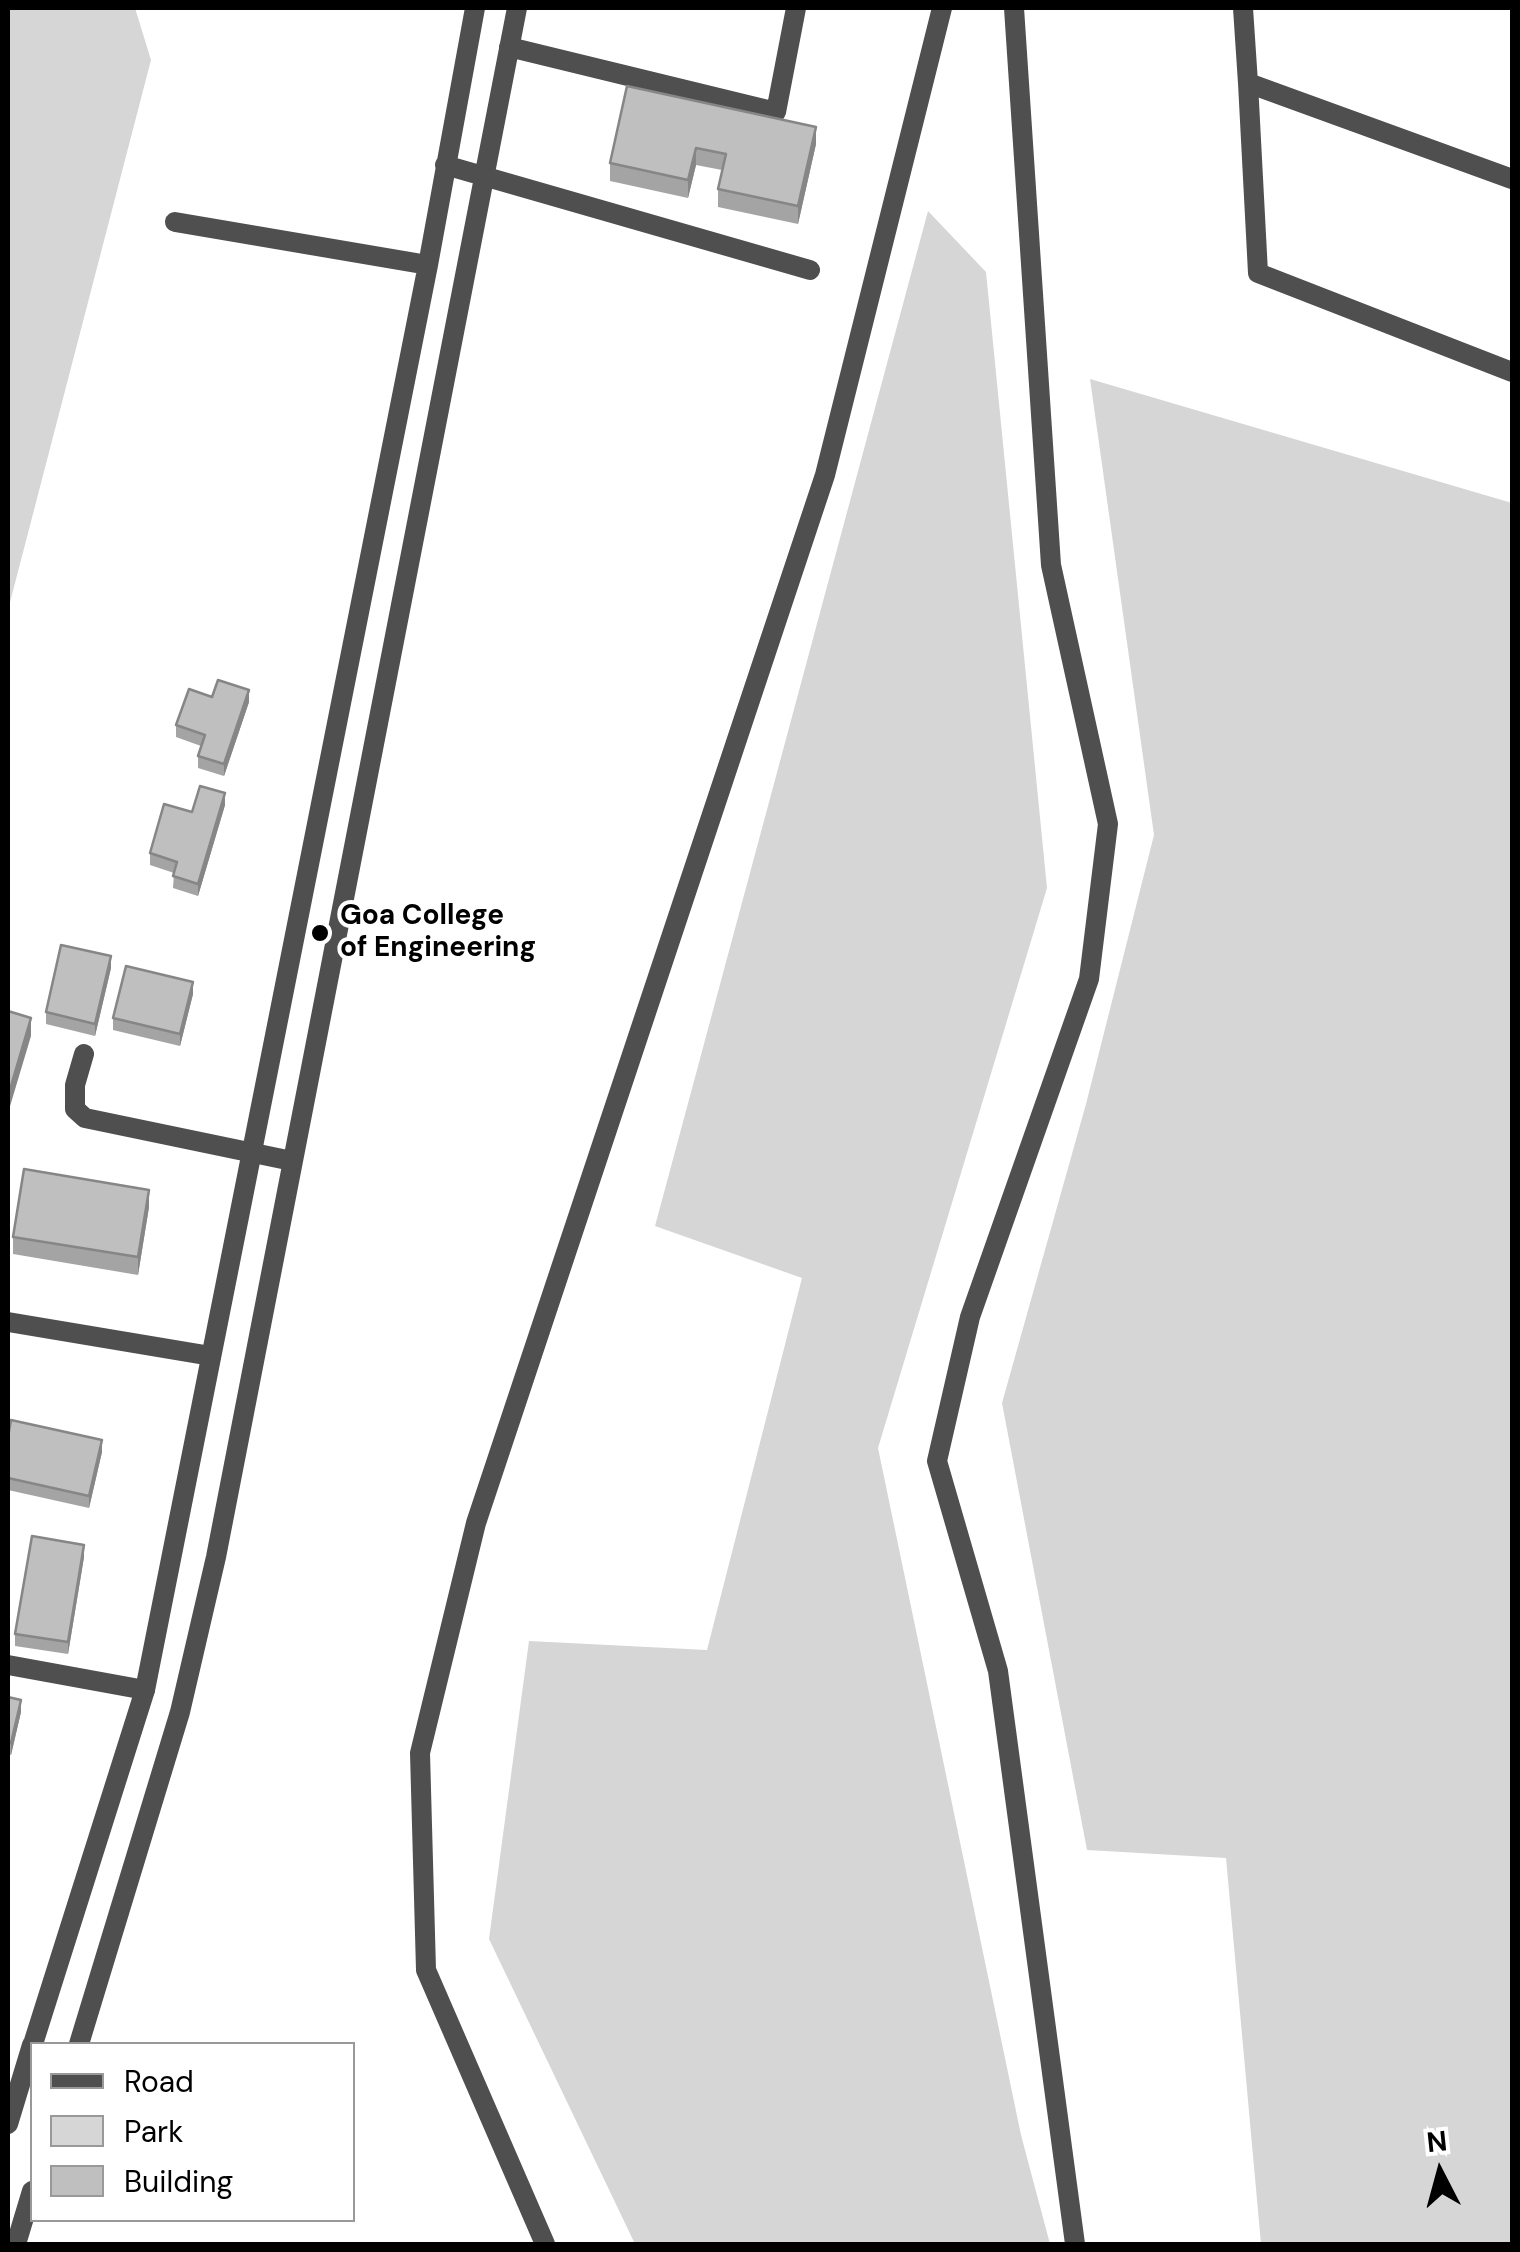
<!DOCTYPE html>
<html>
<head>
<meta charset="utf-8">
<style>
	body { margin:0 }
	#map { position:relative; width:1520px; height:2252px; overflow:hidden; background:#fff; font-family:"DM Sans",sans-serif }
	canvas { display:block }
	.frame { position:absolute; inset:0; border:10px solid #000; pointer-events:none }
	.legend { position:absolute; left:30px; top:2042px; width:325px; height:180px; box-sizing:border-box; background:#fff; border:2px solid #999; margin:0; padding:12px 18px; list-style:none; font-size:30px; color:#000 }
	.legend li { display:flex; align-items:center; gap:20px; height:50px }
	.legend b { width:50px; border:2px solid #999 }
	.north { position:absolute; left:1390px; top:2122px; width:100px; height:100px; -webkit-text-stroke:8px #fff; paint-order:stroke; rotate:354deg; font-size:28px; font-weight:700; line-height:40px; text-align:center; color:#000 }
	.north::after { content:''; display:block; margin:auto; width:35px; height:45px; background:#000; clip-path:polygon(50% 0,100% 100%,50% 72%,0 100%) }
</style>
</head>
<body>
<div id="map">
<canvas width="1520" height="2252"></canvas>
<div class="frame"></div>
<ul class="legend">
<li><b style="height:12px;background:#4f4f4f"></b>Road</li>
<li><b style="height:28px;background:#d6d6d6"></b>Park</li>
<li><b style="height:28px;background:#bfbfbf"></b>Building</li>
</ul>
<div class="north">N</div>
</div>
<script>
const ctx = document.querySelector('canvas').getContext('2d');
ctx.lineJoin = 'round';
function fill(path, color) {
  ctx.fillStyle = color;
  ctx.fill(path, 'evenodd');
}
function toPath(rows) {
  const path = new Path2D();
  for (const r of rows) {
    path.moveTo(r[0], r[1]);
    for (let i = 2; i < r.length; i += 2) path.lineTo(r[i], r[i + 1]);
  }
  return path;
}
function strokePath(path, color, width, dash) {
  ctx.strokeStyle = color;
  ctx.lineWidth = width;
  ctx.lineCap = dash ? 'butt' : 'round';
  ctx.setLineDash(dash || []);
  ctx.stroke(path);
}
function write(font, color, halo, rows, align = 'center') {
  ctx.font = font + ' "DM Sans",sans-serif';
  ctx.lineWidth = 8;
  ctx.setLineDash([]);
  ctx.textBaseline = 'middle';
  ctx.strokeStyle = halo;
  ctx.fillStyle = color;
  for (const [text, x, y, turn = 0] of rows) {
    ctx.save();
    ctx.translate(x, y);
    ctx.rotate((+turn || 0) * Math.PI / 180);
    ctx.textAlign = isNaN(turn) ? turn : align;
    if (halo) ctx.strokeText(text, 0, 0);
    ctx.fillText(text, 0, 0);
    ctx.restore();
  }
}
const green = toPath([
	[8,8,135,8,151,60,8,610],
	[928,211,986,272,1047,888,878,1448,1021,2135,1050,2244,635,2244,489,1939,529,1641,707,1650,802,1278,655,1226],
	[1090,379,1512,503,1512,2244,1261,2244,1226,1858,1087,1850,1002,1403,1086,1104,1154,835]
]);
const service = toPath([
	[509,47,776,112,796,8],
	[445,165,810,270],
	[175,222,428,265],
	[33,2044,145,1690,428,265,475,8],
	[79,2044,180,1712,216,1557,517,8],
	[8,2124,32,2045],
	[16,2244,32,2191]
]);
const minor = toPath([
	[1014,8,1051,565,1108,824,1089,979,970,1317,937,1461,998,1671,1075,2244],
	[1243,8,1248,83,1512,179],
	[1248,83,1258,273,1512,372],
	[84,1054,75,1085,75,1109,85,1118,292,1161],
	[8,1322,211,1356],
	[8,1665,145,1690],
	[545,2244,426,1970,420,1753,476,1523,825,475,942,8]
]);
const wall = toPath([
	[816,127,816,144,798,224,718,207,718,189,722,170,696,165,688,198,610,181,610,163],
	[212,697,249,702,224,776,198,768,198,756,201,746,176,737,176,725],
	[225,805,198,896,173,888,174,873,150,865,150,853,192,812],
	[111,968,95,1036,46,1024,46,1012],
	[193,994,180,1046,113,1030,113,1018],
	[149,1207,138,1275,13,1254,13,1237],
	[8,1437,102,1452,89,1508,8,1490],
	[84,1557,68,1654,15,1646,15,1634],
	[8,1697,21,1712,11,1755,8,1754,8,1761]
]);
const shadedWall = toPath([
	[816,127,816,144,798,224,798,206],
	[696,148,696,165,688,198,688,180],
	[249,690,249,702,224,776,224,764],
	[225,793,225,805,198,896,198,884],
	[111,956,111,968,95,1036,95,1024],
	[193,982,193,994,180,1046,180,1034],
	[31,1018,31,1036,8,1113,8,1096],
	[149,1190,149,1207,138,1275,138,1257],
	[102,1440,102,1452,89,1508,89,1496],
	[84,1545,84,1557,68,1654,68,1642],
	[21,1700,21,1712,11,1755,11,1743]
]);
const building = toPath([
	[627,86,816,127,798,206,718,189,726,154,696,148,688,180,610,163,627,86],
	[218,680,249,690,224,764,198,756,205,735,176,725,189,689,212,697,218,680],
	[200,786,225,793,198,884,173,876,177,862,150,853,164,804,192,812,200,786],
	[61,945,111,956,95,1024,46,1012,61,945],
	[126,966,193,982,180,1034,113,1018,126,966],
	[8,1011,31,1018,8,1096,8,1011],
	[24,1169,149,1190,138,1257,13,1237,24,1169],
	[11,1420,102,1440,89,1496,8,1478,8,1437,11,1420],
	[32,1536,84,1545,68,1642,15,1634,32,1536],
	[8,1697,21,1700,11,1743,8,1742,8,1697]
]);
const markers = [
	[320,933,10,"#000"]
];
const poiNames = [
	["Goa College",340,917],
	["of Engineering",340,949]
];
fill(green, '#d6d6d6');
strokePath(service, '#4f4f4f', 20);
strokePath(minor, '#4f4f4f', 20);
fill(wall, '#a4a4a4');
fill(shadedWall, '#868686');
fill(building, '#bfbfbf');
strokePath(building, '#868686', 2.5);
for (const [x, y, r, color] of markers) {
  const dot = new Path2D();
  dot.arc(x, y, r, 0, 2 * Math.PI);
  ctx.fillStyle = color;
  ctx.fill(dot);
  strokePath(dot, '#fff', 4);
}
write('bold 28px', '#000', '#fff', poiNames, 'left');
</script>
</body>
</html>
